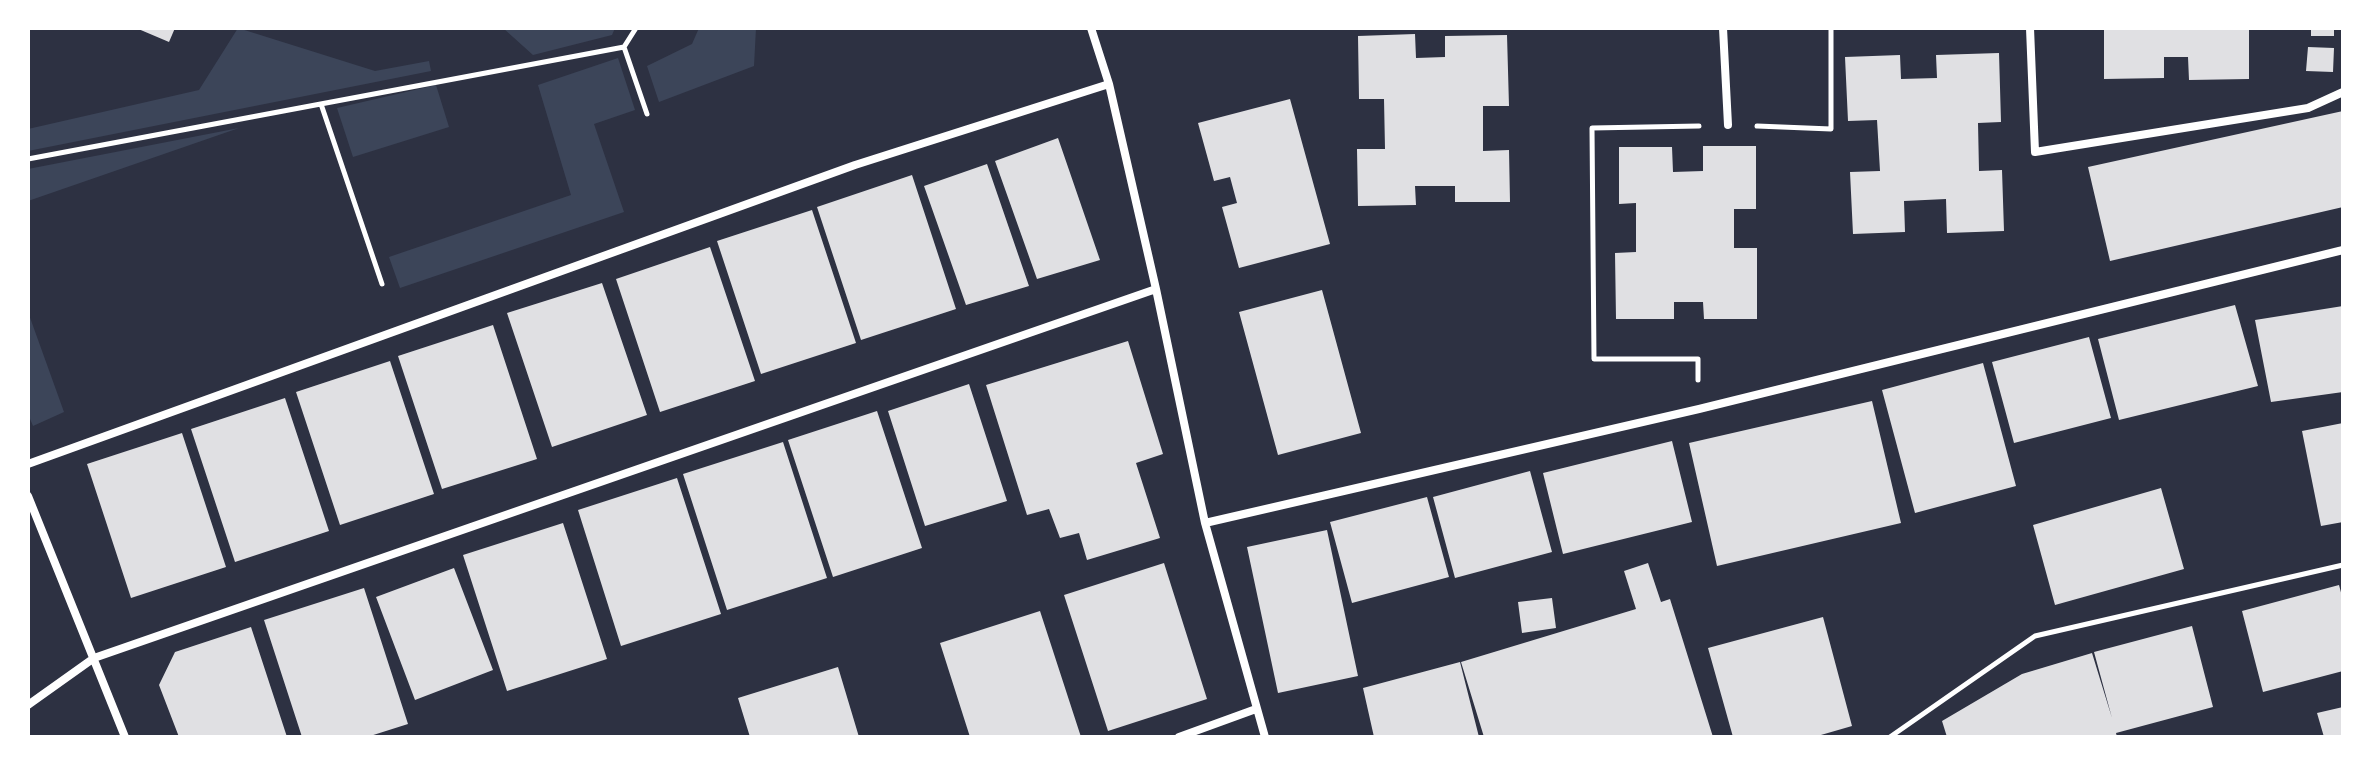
<!DOCTYPE html>
<html>
<head>
<meta charset="utf-8">
<style>
	body { margin:0 }
	#map { position:relative; width:2371px; height:765px; overflow:hidden; background:#2d3142; font-family:Mulish,sans-serif }
	canvas { display:block }
	.frame { position:absolute; inset:0; border:30px solid #fff; pointer-events:none }
</style>
</head>
<body>
<div id="map">
<canvas width="2371" height="765"></canvas>
<div class="frame"></div>
</div>
<script>
const ctx = document.querySelector('canvas').getContext('2d');
ctx.lineJoin = 'round';
function fill(path, color) {
  ctx.fillStyle = color;
  ctx.fill(path, 'evenodd');
}
function toPath(rows) {
  const path = new Path2D();
  for (const r of rows) {
    path.moveTo(r[0], r[1]);
    for (let i = 2; i < r.length; i += 2) path.lineTo(r[i], r[i + 1]);
  }
  return path;
}
function strokePath(path, color, width, dash) {
  ctx.strokeStyle = color;
  ctx.lineWidth = width;
  ctx.lineCap = dash ? 'butt' : 'round';
  ctx.setLineDash(dash || []);
  ctx.stroke(path);
}
const green = toPath([
	[238,28,375,71,429,61,431,71,28,151,28,129,199,90],
	[503,28,615,28,612,35,533,55],
	[699,28,756,28,754,66,659,102,647,66,692,44],
	[618,58,635,110,594,124,624,212,400,288,389,257,571,195,538,85],
	[436,85,449,127,353,157,337,108],
	[239,128,28,201,28,169],
	[28,312,64,412,33,426,28,414]
]);
const building = toPath([
	[136,28,175,28,169,42],
	[2104,28,2249,28,2249,79,2189,80,2188,57,2164,57,2164,78,2104,79],
	[2311,28,2334,28,2334,36,2311,36],
	[1415,34,1416,58,1445,57,1445,36,1507,35,1509,106,1483,106,1483,151,1509,150,1510,202,1455,202,1455,186,1415,186,1416,205,1358,206,1357,149,1385,149,1384,99,1359,99,1358,36],
	[2308,47,2334,48,2333,72,2306,71],
	[1999,53,2001,122,1978,123,1979,171,2002,170,2004,231,1947,233,1946,199,1904,201,1905,232,1853,234,1850,172,1880,171,1877,120,1848,121,1845,57,1900,55,1901,79,1937,78,1936,55],
	[1290,99,1330,244,1239,268,1222,207,1237,203,1230,177,1214,181,1198,123],
	[2343,111,2343,207,2110,261,2088,167],
	[1058,138,1100,260,1037,279,995,161],
	[1703,146,1756,146,1756,209,1734,209,1734,248,1757,248,1757,319,1704,319,1703,302,1674,302,1674,319,1616,319,1615,253,1636,252,1636,203,1619,204,1619,147,1672,147,1673,172,1703,171],
	[987,164,1029,286,966,305,924,186],
	[912,175,956,309,861,340,817,207],
	[812,210,856,343,761,374,717,241],
	[710,247,755,381,660,412,616,279],
	[602,283,647,415,552,447,507,313],
	[1322,290,1361,433,1278,455,1239,312],
	[2235,305,2258,386,2119,420,2098,339],
	[2343,306,2343,392,2271,402,2255,320],
	[493,325,537,459,442,489,398,356],
	[2089,337,2111,418,2014,443,1992,362],
	[1128,341,1163,454,1136,463,1160,538,1087,560,1079,533,1060,538,1049,509,1027,515,986,385],
	[390,361,434,494,340,525,296,392],
	[1983,363,2016,486,1915,513,1882,390],
	[969,384,1007,501,925,526,888,411],
	[285,398,329,531,235,562,191,429],
	[1872,401,1901,523,1717,566,1689,443],
	[877,411,922,548,833,577,788,440],
	[2343,423,2343,522,2321,526,2302,431],
	[182,433,226,567,131,598,87,464],
	[1672,441,1692,522,1563,554,1543,473],
	[783,442,827,578,727,610,683,474],
	[1530,471,1552,552,1455,578,1433,497],
	[677,478,721,614,621,646,578,510],
	[2161,488,2184,569,2055,605,2033,525],
	[1427,497,1449,577,1352,603,1330,522],
	[563,523,607,659,507,691,463,555],
	[1327,530,1358,676,1278,693,1247,547],
	[1164,563,1207,699,1108,731,1064,595],
	[1648,563,1661,602,1670,599,1713,737,1484,737,1461,662,1636,609,1624,571],
	[454,568,493,670,415,700,376,597],
	[2339,585,2343,600,2343,671,2263,692,2242,611],
	[364,588,408,724,367,737,302,737,264,620],
	[1552,598,1556,628,1522,633,1518,602],
	[1040,611,1081,737,970,737,940,643],
	[1823,617,1852,726,1814,737,1733,737,1708,648],
	[2192,626,2213,707,2116,733,2117,737,1947,737,1942,721,2022,674,2092,653,2112,718,2094,652],
	[251,627,287,737,179,737,159,685,175,652],
	[1460,662,1479,737,1374,737,1363,688],
	[838,667,859,737,750,737,738,698],
	[2343,707,2343,737,2324,737,2317,713]
]);
const path = toPath([
	[624,47,647,114],
	[321,104,382,284],
	[1757,126,1831,129,1831,28],
	[28,159,624,47,636,28],
	[1698,380,1698,359,1594,359,1592,128,1699,126],
	[1890,737,2035,636,2343,565]
]);
const minor = toPath([
	[1091,28,1109,84,1156,289,1205,523,1265,737],
	[1723,28,1728,125],
	[2030,28,2035,152,2308,108,2343,92],
	[28,464,855,165,1109,84],
	[28,496,125,737],
	[1205,523,1699,409,2343,250],
	[28,705,94,658,1156,289],
	[1179,737,1256,709]
]);
fill(green, '#3c4559');
fill(building, '#e0e0e3');
strokePath(path, '#fff', 5);
strokePath(minor, '#fff', 8);
</script>
</body>
</html>
